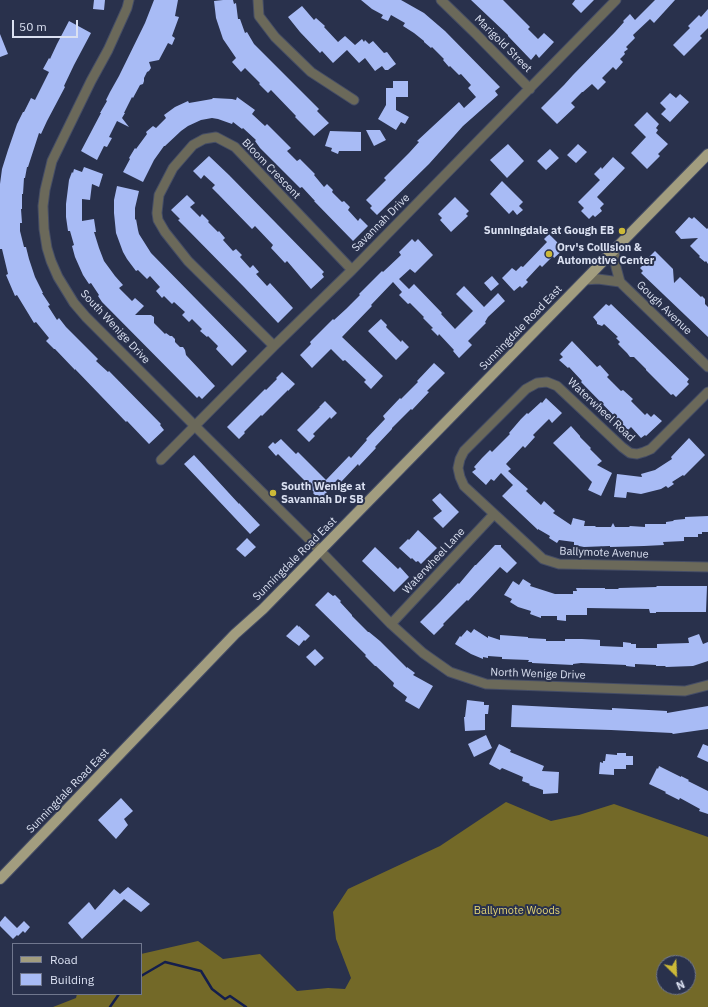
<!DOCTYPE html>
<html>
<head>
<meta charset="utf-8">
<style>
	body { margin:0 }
	#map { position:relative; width:708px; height:1007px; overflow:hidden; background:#29314c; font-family:"IBM Plex Sans",sans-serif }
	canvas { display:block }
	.legend { position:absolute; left:12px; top:943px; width:130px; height:52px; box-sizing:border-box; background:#29314c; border:1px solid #70778e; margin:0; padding:5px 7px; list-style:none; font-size:12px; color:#dae0f1 }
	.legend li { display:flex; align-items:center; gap:8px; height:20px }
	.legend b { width:20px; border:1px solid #70778e }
	.north { position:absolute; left:656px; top:955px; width:40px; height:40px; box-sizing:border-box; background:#29314c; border:1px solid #70778e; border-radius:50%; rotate:156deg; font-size:11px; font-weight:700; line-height:16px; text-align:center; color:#dae0f1 }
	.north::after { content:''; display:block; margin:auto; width:14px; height:18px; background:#ccb938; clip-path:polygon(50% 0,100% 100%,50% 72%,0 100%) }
	.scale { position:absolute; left:12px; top:20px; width:66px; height:18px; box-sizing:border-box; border:2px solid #dae0f1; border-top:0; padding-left:5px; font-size:12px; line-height:14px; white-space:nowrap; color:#dae0f1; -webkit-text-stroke:3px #29314c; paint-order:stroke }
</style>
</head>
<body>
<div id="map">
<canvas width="708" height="1007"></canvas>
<ul class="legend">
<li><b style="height:5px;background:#a29d7f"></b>Road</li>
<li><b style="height:11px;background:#a8bbf5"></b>Building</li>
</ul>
<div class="north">N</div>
<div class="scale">50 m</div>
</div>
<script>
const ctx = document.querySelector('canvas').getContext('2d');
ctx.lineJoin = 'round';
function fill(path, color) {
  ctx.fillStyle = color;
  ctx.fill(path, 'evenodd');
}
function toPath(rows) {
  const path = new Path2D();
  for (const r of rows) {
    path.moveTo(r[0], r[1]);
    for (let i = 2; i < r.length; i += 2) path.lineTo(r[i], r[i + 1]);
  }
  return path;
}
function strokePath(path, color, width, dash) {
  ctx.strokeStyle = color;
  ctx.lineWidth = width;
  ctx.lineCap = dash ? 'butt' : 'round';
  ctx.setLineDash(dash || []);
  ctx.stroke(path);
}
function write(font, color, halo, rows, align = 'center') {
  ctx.font = font + ' "IBM Plex Sans",sans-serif';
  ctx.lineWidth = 4;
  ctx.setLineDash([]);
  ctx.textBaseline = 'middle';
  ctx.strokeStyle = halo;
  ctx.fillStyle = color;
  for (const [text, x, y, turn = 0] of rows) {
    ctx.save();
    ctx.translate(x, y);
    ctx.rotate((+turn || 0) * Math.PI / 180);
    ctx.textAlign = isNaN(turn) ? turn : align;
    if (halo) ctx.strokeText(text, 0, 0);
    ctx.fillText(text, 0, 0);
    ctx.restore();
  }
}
const forest = toPath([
	[506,802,551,821,579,815,614,804,708,837,708,1007,53,1007,76,998,77,994,141,994,141,954,198,941,223,959,260,954,297,991,328,988,345,989,351,978,336,939,333,912,348,889,440,846],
	[664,963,688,963,688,987,664,987]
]);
const stream = toPath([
	[141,976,165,962,201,971,212,989,225,999,230,996,246,1007],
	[110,1007,119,994]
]);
const building = toPath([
	[94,0,105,0,104,10,93,9],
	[154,0,178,0,175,16,179,17,172,36,175,38,172,45,168,43,159,60,149,62,151,68,149,71,147,72,144,78,144,81,143,84,140,85,133,98,132,97,124,113,125,113,122,118,129,127,117,121,109,137,112,138,107,147,104,146,97,160,81,151,101,113,100,113,107,101,106,100,110,92,119,76,145,23],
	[223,0,233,0,234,4,236,3,238,19,240,19,245,33,247,32,254,44,319,109,317,111,329,123,314,136,295,117,296,116,271,90,268,93,259,84,260,83,245,68,241,72,232,62,236,58,223,39,216,18,214,1],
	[361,0,401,0,424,13,445,31,500,87,495,91,498,95,463,126,429,164,377,215,370,208,372,206,366,200,386,180,384,178,409,153,419,142,417,141,459,102,464,108,476,97,468,88,471,85,461,74,459,75,450,66,449,67,443,60,444,59,432,47,431,48,424,42,424,41,414,33,403,26,405,23,391,15,388,21,381,18,383,15,372,9],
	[471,0,503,0,530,27,528,29,538,39,544,33,554,42,539,58,536,54,531,60,508,36,508,35],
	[575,0,594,0,581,13,572,4],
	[655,0,675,0,654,23,650,19,633,35,635,38,626,47,628,49,624,52,625,54,620,59,623,62,616,70,613,67,602,78,606,82,598,90,592,84,583,92,582,92,571,103,575,107,557,124,541,108,564,85,573,75,615,32,624,22,623,21,630,14,635,20],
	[302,6,314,20,316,18,325,26,324,27,338,42,345,36,355,45,362,39,364,42,365,40,369,44,373,41,384,53,387,52,396,64,388,70,385,70,382,66,375,71,365,58,359,63,347,50,333,63,322,51,320,53,300,32,288,17],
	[708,9,708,28,700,36,702,38,684,56,673,45,690,28,688,26,699,15,701,17],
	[69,21,91,33,74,65,64,86,65,87,47,121,41,134,39,133,28,167,27,167,25,178,24,178,23,194,22,194,22,209,21,209,22,223,20,223,20,231,24,247,26,247,29,259,35,277,43,293,42,293,50,305,48,306,57,320,59,318,66,327,98,359,96,361,108,372,109,371,161,424,160,425,164,430,149,444,127,421,126,422,75,369,75,370,55,349,54,349,46,341,49,338,36,322,34,323,17,295,15,296,6,275,8,274,2,249,0,249,0,184,2,169,8,150,17,124,23,112,24,112,31,98,35,100,49,72,43,69,49,58,50,59,57,44],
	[0,34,8,54,0,57],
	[393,81,408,81,408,97,396,97,396,110,409,117,405,124,401,122,396,130,378,119,386,105,386,88,393,88],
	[670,93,676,98,680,94,689,102,670,122,661,114,666,109,660,103],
	[237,97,255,110,252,114,265,126,267,124,291,148,287,151,297,161,300,159,315,174,314,175,324,187,327,184,333,190,332,192,342,202,344,201,350,207,348,210,358,221,360,218,368,226,353,241,314,201,315,201,302,187,300,188,260,148,255,141,256,140,243,128,242,129,233,122,232,124,218,119,212,118,201,120,188,126,181,131,165,146,164,146,154,160,143,182,123,172,130,159,129,158,135,148,136,149,147,134,146,132,153,126,156,128,166,118,164,115,175,107,188,101,189,103,212,99,213,98,232,99,236,100],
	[647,112,659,124,656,128,658,130,656,133,668,144,658,154,660,156,647,169,631,153,646,137,634,125],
	[366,130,380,130,386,140,374,146],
	[330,131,361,132,361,151,339,151,338,154,331,151,332,148,325,146],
	[508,144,524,161,507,178,490,160],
	[578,144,587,152,576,163,567,155],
	[550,149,559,158,546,170,537,161],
	[209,156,229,175,324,272,322,274,324,277,311,289,287,261,285,263,271,248,273,245,255,226,252,229,218,194,212,188,215,185,204,175,201,179,193,171],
	[613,157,625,168,597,197,604,204,600,208,602,211,595,217,593,215,589,219,581,211,584,208,578,202,600,180,594,174,601,167,602,169],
	[84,167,103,174,99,187,92,184,90,200,82,199,82,221,94,219,96,232,94,232,99,248,104,261,115,276,123,285,119,288,132,301,135,298,144,306,135,315,151,315,154,317,154,323,165,334,166,333,170,336,172,336,175,339,175,342,180,347,183,347,185,350,186,355,215,386,202,399,199,396,197,398,102,302,98,296,99,295,91,283,89,284,83,275,75,257,72,246,74,245,70,231,68,231,66,217,66,204,69,180,72,172,73,173,74,169,82,172],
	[502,181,523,202,519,206,523,210,517,215,513,210,509,214,490,194],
	[117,186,139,191,135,208,135,220,136,219,138,230,139,234,151,253,247,351,232,366,216,349,218,346,208,336,207,337,200,331,202,329,192,319,189,322,182,315,185,312,174,302,172,304,164,296,162,298,156,291,160,287,150,276,147,279,138,270,136,271,127,259,123,252,116,233,114,213,114,200],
	[187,195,195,203,190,207,200,217,202,214,209,221,208,222,218,232,219,231,225,238,223,240,233,251,236,249,242,255,240,257,250,268,253,265,259,272,256,274,267,286,270,283,293,308,278,323,244,287,185,227,178,220,180,219,171,210],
	[455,197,469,211,466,214,468,216,451,232,440,220,442,218,438,214],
	[689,217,692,219,694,217,707,229,708,228,708,264,706,261,705,262,699,257,700,256,690,246,698,238,681,239,675,232],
	[549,234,564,249,554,258,553,256,542,267,540,265,526,280,528,282,522,288,520,286,514,291,502,278,512,268,516,271,521,266,523,267,547,242,544,239],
	[412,239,415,242,418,239,433,255,415,273,410,269,399,279,409,289,414,284,442,313,441,314,455,329,473,311,456,294,464,286,484,307,498,293,505,301,488,317,485,322,486,323,468,341,472,345,459,358,453,351,454,350,439,334,438,336,431,329,433,328,423,318,424,317,410,303,408,304,399,295,402,292,393,282,371,305,372,306,342,337,383,376,371,389,364,382,366,380,345,360,343,361,331,349,312,368,300,355,311,344,310,342,333,319,334,320,346,309,360,295,359,294,382,271,383,272,401,255,399,252],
	[655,251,673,269,674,283,680,277,701,297,702,296,705,299,705,304,708,307,708,337,641,273,643,271,640,268,643,265,642,264],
	[492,276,499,284,491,291,484,283],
	[606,304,609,306,611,304,689,379,687,382,689,384,676,397,673,394,671,395,646,370,646,369,634,357,630,357,627,353,618,344,620,342,616,338,618,337,604,324,602,326,597,324,597,322,593,317],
	[381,319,387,325,386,327,401,342,402,340,409,347,396,360,368,331],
	[572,341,597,367,600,365,609,375,607,377,621,391,623,390,633,399,631,401,645,415,647,413,651,417,654,414,662,421,646,436,645,435,641,438,631,427,628,430,581,382,582,381,569,367,568,368,559,360,563,357,560,354],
	[434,363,445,373,427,391,429,392,412,410,411,409,392,428,392,429,375,447,376,448,359,466,358,464,341,482,338,479,326,492,329,495,322,502,313,493,314,492,304,482,305,481,278,454,276,456,268,447,273,442,275,444,281,439,296,454,298,452,326,480,349,456,351,458,367,440,366,439,385,419,383,416,400,398,401,399,418,382,417,381],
	[282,372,295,384,288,391,288,390,262,416,261,415,244,432,245,433,239,439,227,427,265,389,266,390,277,379,276,378],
	[546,398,562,413,552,423,549,419,533,435,535,437,525,448,523,446,506,464,511,469,508,471,528,489,526,491,541,505,544,501,555,511,553,513,571,525,573,518,585,521,584,526,595,526,596,527,611,527,613,523,615,527,629,527,630,526,645,527,645,524,666,524,666,522,673,521,674,520,685,519,685,517,708,516,708,532,702,532,702,534,698,534,698,537,684,537,684,541,663,542,664,545,644,546,610,547,610,546,584,547,574,545,574,542,559,540,557,543,549,538,550,536,538,529,538,530,502,496,513,485,501,473,494,481,491,479,486,485,472,472,476,469,474,467,482,458,490,450,492,452,510,434,509,433,521,419,527,413,528,414,541,402,542,403],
	[325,401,337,413,331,419,330,417,313,434,315,436,309,442,297,430,320,407,319,407],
	[571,426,580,436,580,437,591,448,590,449,602,461,597,465,612,473,601,496,588,490,592,482,553,443],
	[689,438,705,455,684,476,683,475,672,482,674,484,668,488,666,486,661,489,641,494,627,492,626,498,614,497,617,474,642,477,641,474,655,470,672,459,671,457],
	[194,455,239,504,239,503,260,525,250,534,184,464],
	[440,493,459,512,443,528,433,518,442,511,432,500],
	[418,530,437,548,421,564,418,561,416,562,412,558,411,559,399,548,408,539,409,540],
	[247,538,256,547,245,557,236,549],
	[495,545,501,545,501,547,517,563,507,573,500,567,468,601,467,600,443,624,444,625,434,635,420,622,440,602,458,583,459,584,475,565,476,565],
	[375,547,398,569,400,567,409,577,394,592,362,561],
	[523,579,531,584,530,586,555,594,573,594,573,591,577,591,576,588,605,588,605,589,618,589,619,588,657,587,656,586,707,586,706,612,656,612,656,613,650,613,649,609,587,608,587,615,566,615,566,621,557,620,557,616,541,616,541,618,530,614,531,611,518,607,510,602,512,599,504,595,513,581,519,585],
	[328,592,333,596,335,595,341,601,340,602,352,615,352,616,368,632,369,632,380,641,407,668,407,667,415,673,413,675,433,686,419,709,405,701,407,697,393,686,394,683,376,666,375,666,365,656,366,655,315,605],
	[297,625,299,627,299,626,310,636,305,641,304,640,299,646,286,636],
	[474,629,488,638,488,636,500,640,500,635,528,637,528,638,546,639,546,641,565,641,565,639,582,639,600,640,600,646,623,647,623,642,631,643,631,644,636,644,636,648,657,648,657,644,689,643,688,638,699,634,703,644,708,642,708,661,693,666,666,667,665,666,656,666,656,665,635,664,635,667,626,666,626,665,581,663,573,664,573,665,532,663,532,662,528,662,529,660,502,659,502,657,488,656,488,658,483,657,483,659,471,654,455,644,460,636,461,637,467,630,471,633],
	[315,649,324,658,315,666,306,657],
	[467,700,484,702,484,705,489,705,488,714,485,714,485,730,465,731,464,717,465,717],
	[512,705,612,710,612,708,667,711,667,713,708,706,708,729,673,734,672,733,611,730,511,727],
	[486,735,492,748,474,757,468,744],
	[499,744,511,750,510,752,544,766,542,771,559,772,558,793,543,794,543,790,529,785,530,784,522,781,523,777,502,768,500,770,489,764],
	[703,744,708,746,708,762,697,757],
	[617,753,626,753,626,756,633,756,633,765,626,765,626,769,614,769,614,775,599,774,600,762,603,763,603,761,605,761,606,754,617,755],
	[659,766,681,777,681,776,689,780,688,781,708,791,708,814,699,811,700,809,680,798,679,800,665,793,666,792,649,784,657,768,658,769],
	[121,798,133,811,124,819,128,825,116,839,98,820],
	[128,887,150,904,141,912,124,899,82,939,68,923,89,902,95,910,114,889,120,894],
	[5,916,17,928,24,921,30,927,25,933,23,931,18,936,17,935,13,939,0,926,0,922]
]);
const minor = toPath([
	[129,0,127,8,108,50,91,81,52,161,45,190,43,206,44,229,47,248,51,261,58,277,74,303,86,317,202,433,306,536,391,624,423,653,450,672,486,684,685,691,708,685],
	[258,0,259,16,275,37,311,72,354,100],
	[441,0,475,33,530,89],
	[614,250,616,267,620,282,708,367],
	[585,280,598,279,620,282],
	[274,346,188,261,165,232,158,220,157,213,159,195,173,168,193,145,204,139,216,137,235,147,352,270],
	[708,392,651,449,644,452,637,454,630,453,622,447,557,386,547,382,537,383,526,389,464,451,460,459,458,468,460,477,464,486,543,559,559,564,708,567],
	[161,460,274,346,352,270,616,0],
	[391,624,494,514]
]);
const major = toPath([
	[0,879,235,634,263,609,708,154]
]);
const markers = [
	[622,231,4,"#ccb938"],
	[549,254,4,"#ccb938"],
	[273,493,4,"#ccb938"]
];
const streetNames = [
	["Marigold Street",503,44,45],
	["Bloom Crescent",271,169,46],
	["Savannah Drive",381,223,-45],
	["Gough Avenue",664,308,44],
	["South Wenige Drive",115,327,47],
	["Sunningdale Road East",521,328,-46],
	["Waterwheel Road",601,410,43],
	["Ballymote Avenue",604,553,2],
	["Sunningdale Road East",295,559,-45],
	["Waterwheel Lane",434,561,-47],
	["North Wenige Drive",538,674,2],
	["Sunningdale Road East",68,791,-46]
];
const poiNames = [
	["Sunningdale at Gough EB",614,231,"right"],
	["Orv's Collision &",557,248],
	["Automotive Center",557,261],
	["South Wenige at",281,487],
	["Savannah Dr SB",281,500]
];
const parkNames = [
	["Ballymote Woods",517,911]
];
fill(forest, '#736928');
strokePath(stream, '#141e4c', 2.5);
fill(building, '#a8bbf5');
strokePath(minor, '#454d66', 11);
strokePath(major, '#454d66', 12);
strokePath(minor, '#6b695a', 9);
strokePath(major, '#a29d7f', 10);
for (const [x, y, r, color] of markers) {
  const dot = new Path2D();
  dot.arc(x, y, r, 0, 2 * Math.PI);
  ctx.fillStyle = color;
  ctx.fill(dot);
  strokePath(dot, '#29314c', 1.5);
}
write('11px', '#dae0f1', '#29314c', streetNames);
write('bold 11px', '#dae0f1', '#29314c', poiNames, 'left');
write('11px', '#e2d375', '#29314c', parkNames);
</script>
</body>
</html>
